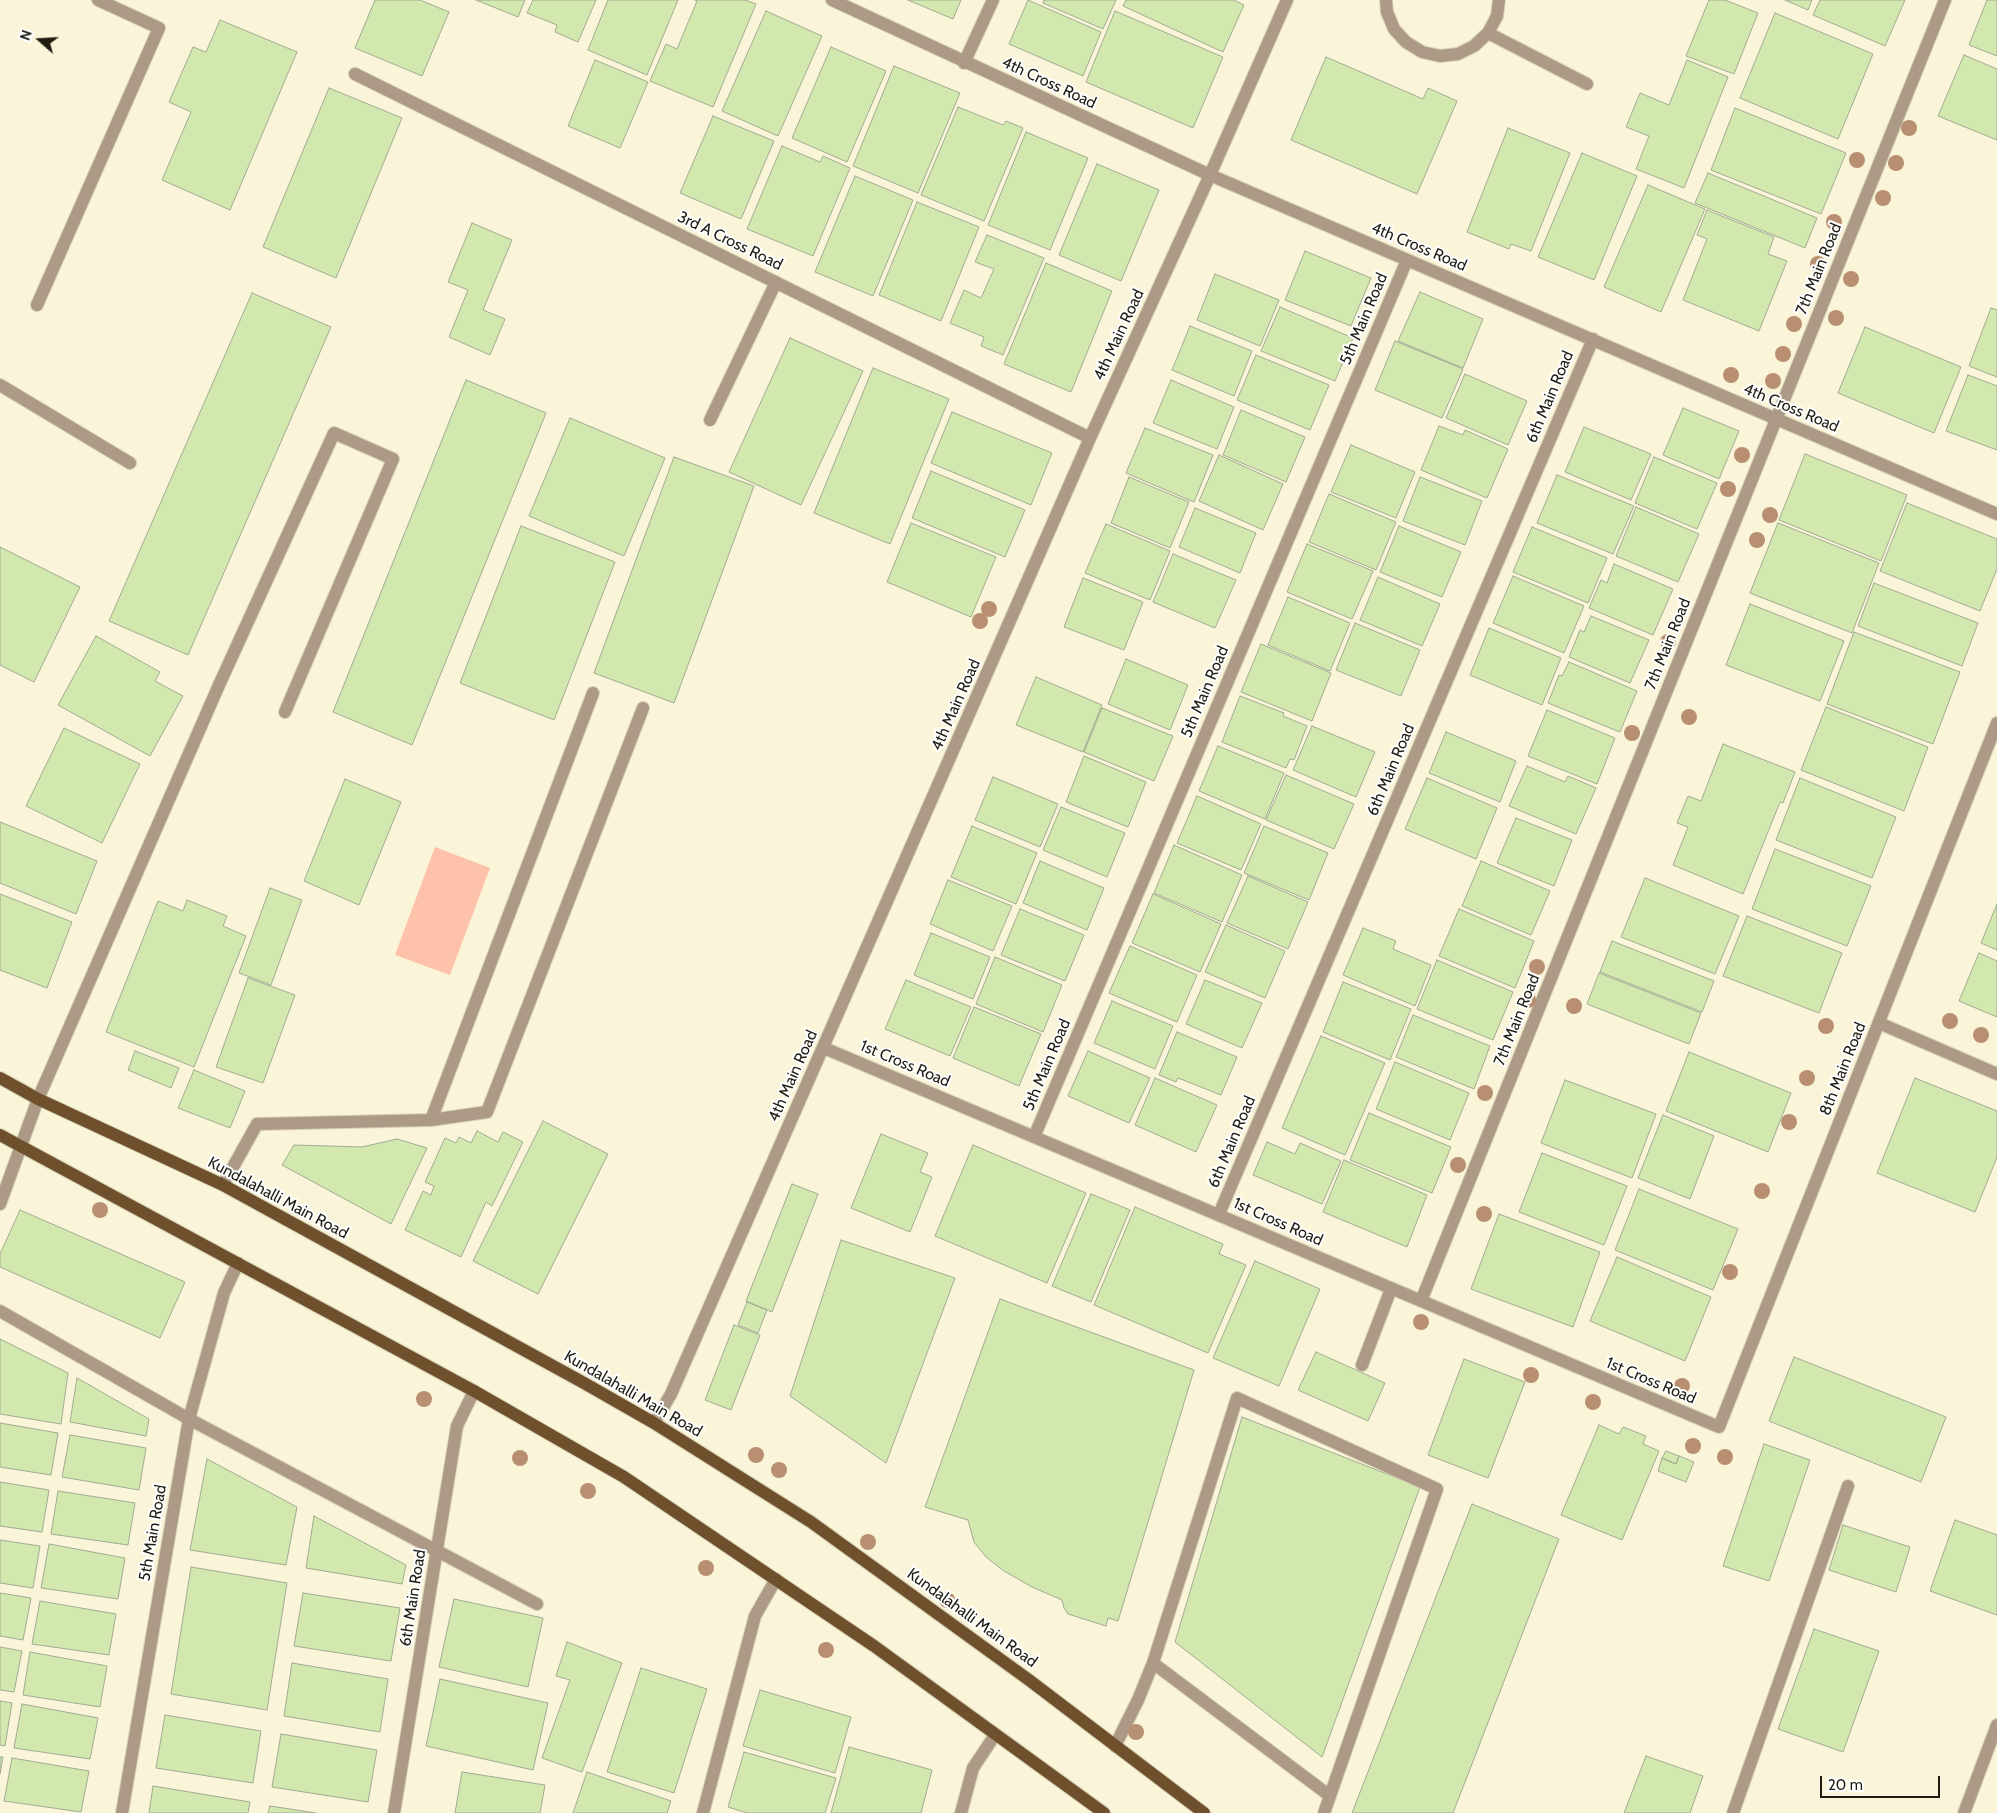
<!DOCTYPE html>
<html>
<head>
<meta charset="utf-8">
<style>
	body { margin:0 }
	#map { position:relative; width:1997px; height:1813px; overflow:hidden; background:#faf4d8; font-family:Cabin,sans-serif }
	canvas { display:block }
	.north { position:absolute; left:15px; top:15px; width:50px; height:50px; -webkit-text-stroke:4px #fff; paint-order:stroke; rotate:289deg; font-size:14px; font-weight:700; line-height:20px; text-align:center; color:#1f1c12 }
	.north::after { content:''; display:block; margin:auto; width:18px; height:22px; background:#1f1c12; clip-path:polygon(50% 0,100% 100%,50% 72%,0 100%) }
	.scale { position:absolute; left:1820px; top:1776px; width:120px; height:22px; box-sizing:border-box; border:2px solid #1f1c12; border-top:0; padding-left:6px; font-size:15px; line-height:18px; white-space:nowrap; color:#1f1c12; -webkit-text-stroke:4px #fff; paint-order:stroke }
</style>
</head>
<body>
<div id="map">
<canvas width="1997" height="1813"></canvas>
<div class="north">N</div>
<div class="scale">20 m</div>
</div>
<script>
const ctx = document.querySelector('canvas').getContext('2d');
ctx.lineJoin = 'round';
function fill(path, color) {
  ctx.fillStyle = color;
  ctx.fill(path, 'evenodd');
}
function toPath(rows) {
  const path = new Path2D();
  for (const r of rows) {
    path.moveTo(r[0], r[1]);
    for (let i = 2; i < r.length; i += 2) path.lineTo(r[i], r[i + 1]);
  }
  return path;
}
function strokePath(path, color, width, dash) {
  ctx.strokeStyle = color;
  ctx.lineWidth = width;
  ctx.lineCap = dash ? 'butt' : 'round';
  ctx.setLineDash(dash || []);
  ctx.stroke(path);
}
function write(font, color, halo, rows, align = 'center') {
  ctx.font = font + ' Cabin,sans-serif';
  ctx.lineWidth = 4;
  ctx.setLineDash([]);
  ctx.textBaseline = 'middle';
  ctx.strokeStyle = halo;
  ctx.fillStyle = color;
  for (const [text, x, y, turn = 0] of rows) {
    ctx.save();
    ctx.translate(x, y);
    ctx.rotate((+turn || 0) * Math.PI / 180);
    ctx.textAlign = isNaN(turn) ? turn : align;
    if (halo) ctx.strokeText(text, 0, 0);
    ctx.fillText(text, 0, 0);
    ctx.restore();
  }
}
const green = toPath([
	[435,847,490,868,450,975,395,955]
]);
const building = toPath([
	[375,0,420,0,449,12,422,76,355,48,375,0],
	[476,0,525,0,518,17,476,0],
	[533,0,596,0,578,42,555,32,557,25,527,13,533,0],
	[608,0,678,0,647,75,588,50,608,0],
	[695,0,745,0,756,4,713,107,650,81,666,44,677,49,697,1,695,0],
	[908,0,961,0,953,19,908,0],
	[1028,0,1101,32,1083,76,1009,44,1028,0],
	[1044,0,1116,0,1103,29,1043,3,1044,0],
	[1126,0,1234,0,1244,5,1223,52,1123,6,1126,0],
	[1709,0,1725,0,1758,13,1734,74,1686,56,1709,0],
	[1785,0,1812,0,1808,10,1785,0],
	[1820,0,1905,0,1885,46,1813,15,1820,0],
	[1987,0,1997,0,1997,56,1969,45,1987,0],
	[766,11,822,36,778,136,722,111,766,11],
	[1115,11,1223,57,1193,128,1086,82,1115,11],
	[1775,13,1873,54,1838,139,1740,98,1775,13],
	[220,20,297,52,230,210,162,180,191,112,169,102,193,47,206,52,220,20],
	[831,47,886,71,847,162,792,138,831,47],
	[1964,55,1997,69,1997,140,1938,116,1964,55],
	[1326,57,1423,99,1428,88,1457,101,1417,194,1291,140,1326,57],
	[595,60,648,82,620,148,568,126,595,60],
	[1687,60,1728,77,1684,188,1636,169,1649,136,1626,127,1640,93,1669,105,1687,60],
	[894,66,960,93,918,193,853,166,894,66],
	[329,88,402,118,336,278,263,247,329,88],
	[958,107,1003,125,1006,121,1023,128,984,221,921,195,958,107],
	[1735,108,1846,153,1821,214,1711,170,1735,108],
	[713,116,774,141,741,219,680,193,713,116],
	[1508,128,1570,153,1531,251,1511,244,1509,249,1467,232,1508,128],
	[1026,132,1088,158,1050,250,988,225,1026,132],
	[782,146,820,162,823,156,850,168,813,256,747,229,782,146],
	[1582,153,1637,176,1594,280,1538,257,1582,153],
	[1097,164,1159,190,1121,281,1059,255,1097,164],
	[1708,173,1817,218,1805,248,1695,203,1708,173],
	[855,176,913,200,873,296,815,272,855,176],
	[1648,185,1705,209,1661,312,1604,287,1648,185],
	[917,202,979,227,941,321,879,295,917,202],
	[1707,210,1774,237,1768,254,1787,261,1759,331,1683,300,1707,239,1697,235,1707,210],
	[472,223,512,240,483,310,505,319,490,355,449,337,468,290,448,282,472,223],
	[987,235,1044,258,1003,355,981,346,984,337,950,323,964,290,981,298,994,269,975,262,987,235],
	[1305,251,1371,278,1351,326,1285,300,1305,251],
	[1046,263,1112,291,1071,392,1004,364,1046,263],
	[1215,274,1279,300,1260,346,1197,320,1215,274],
	[1420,292,1483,319,1463,368,1398,341,1420,292],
	[252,293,331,327,188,655,109,621,252,293],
	[1280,307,1353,338,1335,381,1261,351,1280,307],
	[1991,308,1997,310,1997,377,1969,366,1991,308],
	[1190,326,1252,351,1234,396,1172,370,1190,326],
	[1865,327,1961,367,1934,433,1838,393,1865,327],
	[790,338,863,371,801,505,729,472,790,338],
	[1395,341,1463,369,1442,418,1375,390,1395,341],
	[1256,355,1329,385,1310,430,1237,400,1256,355],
	[873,368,949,399,890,544,814,513,873,368],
	[1465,374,1527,401,1508,445,1446,418,1465,374],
	[1968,375,1997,386,1997,450,1946,431,1968,375],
	[466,380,546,413,412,745,333,712,466,380],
	[1171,380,1234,407,1217,449,1153,423,1171,380],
	[1683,408,1739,431,1719,479,1663,455,1683,408],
	[1241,410,1305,437,1286,482,1223,455,1241,410],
	[952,412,1052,453,1031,505,931,463,952,412],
	[570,418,665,458,624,556,529,516,570,418],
	[1439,426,1463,435,1465,430,1508,449,1487,498,1421,470,1439,426],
	[1584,427,1651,454,1631,500,1565,472,1584,427],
	[1145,428,1213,455,1194,502,1126,473,1145,428],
	[1351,445,1415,472,1396,518,1331,492,1351,445],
	[1805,454,1907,495,1881,561,1779,520,1805,454],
	[1219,455,1283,484,1263,530,1199,501,1219,455],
	[674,457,754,486,674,703,594,673,674,457],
	[1654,457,1717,483,1697,529,1635,503,1654,457],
	[931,471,1025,510,1005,557,912,518,931,471],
	[1557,475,1634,506,1613,554,1537,523,1557,475],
	[1129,477,1189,502,1170,548,1111,523,1129,477],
	[1420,477,1482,501,1465,545,1403,521,1420,477],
	[1329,494,1396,522,1376,570,1309,542,1329,494],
	[1907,503,1997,539,1997,569,1980,611,1880,571,1907,503],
	[1636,507,1699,534,1678,582,1616,556,1636,507],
	[1195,508,1256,533,1240,573,1179,547,1195,508],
	[911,523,996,557,971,617,887,582,911,523],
	[1778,523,1879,563,1852,633,1750,593,1778,523],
	[1106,524,1170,551,1150,600,1085,573,1106,524],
	[521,526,615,562,554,720,460,683,521,526],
	[1399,526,1461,552,1442,597,1380,572,1399,526],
	[1532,527,1607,558,1588,603,1513,572,1532,527],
	[1307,544,1373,571,1352,619,1287,592,1307,544],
	[0,547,80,587,34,682,0,665,0,547],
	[1173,554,1236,580,1215,628,1153,602,1173,554],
	[1614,564,1673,589,1653,635,1589,608,1601,580,1607,583,1614,564],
	[1513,576,1584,606,1564,653,1493,623,1513,576],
	[1378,577,1440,604,1422,646,1360,620,1378,577],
	[1083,578,1143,602,1124,650,1064,627,1083,578],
	[1874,583,1978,623,1962,666,1858,626,1874,583],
	[1288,597,1350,623,1330,671,1268,645,1288,597],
	[1750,604,1844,641,1820,701,1726,665,1750,604],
	[1591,616,1649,640,1630,683,1569,657,1580,630,1584,632,1591,616],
	[1355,623,1420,650,1401,696,1336,670,1355,623],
	[1489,628,1561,658,1542,705,1470,675,1489,628],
	[1854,632,1960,672,1933,744,1827,704,1854,632],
	[96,636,160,672,155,681,183,696,150,756,58,705,96,636],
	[1261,644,1331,673,1312,721,1241,692,1261,644],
	[1126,659,1188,685,1170,730,1108,704,1126,659],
	[1569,662,1637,691,1620,732,1548,703,1559,675,1562,676,1569,662],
	[1036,677,1102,705,1083,752,1016,725,1036,677],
	[1240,696,1284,713,1283,716,1307,726,1294,760,1290,759,1286,768,1222,742,1240,696],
	[1826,707,1928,747,1904,811,1801,770,1826,707],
	[1102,708,1173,736,1154,781,1084,752,1102,708],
	[1547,710,1615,738,1597,784,1528,756,1547,710],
	[1312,726,1375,752,1356,797,1293,770,1312,726],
	[64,728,140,764,102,843,26,806,64,728],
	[1446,732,1516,761,1500,802,1429,773,1446,732],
	[1723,744,1795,772,1783,803,1780,802,1743,894,1673,865,1688,827,1677,823,1688,796,1701,801,1723,744],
	[1218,746,1284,773,1265,819,1199,791,1218,746],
	[1084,756,1146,782,1128,827,1066,802,1084,756],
	[1527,766,1565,782,1568,776,1596,788,1576,834,1509,806,1527,766],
	[1286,775,1354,804,1334,849,1266,820,1286,775],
	[993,777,1058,804,1040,847,975,820,993,777],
	[1427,778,1497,808,1476,859,1405,829,1427,778],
	[1800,778,1896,817,1872,878,1776,840,1800,778],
	[345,779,401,802,359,905,304,881,345,779],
	[1197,796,1261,824,1241,870,1177,843,1197,796],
	[1061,807,1125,833,1107,877,1043,850,1061,807],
	[1516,818,1572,840,1554,886,1497,863,1516,818],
	[0,822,97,861,76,914,0,883,0,822],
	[972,826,1037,853,1016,904,951,877,972,826],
	[1264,826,1328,853,1309,900,1244,873,1264,826],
	[1174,845,1242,875,1222,922,1154,893,1174,845],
	[1775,849,1871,886,1847,946,1752,909,1775,849],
	[1040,861,1104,888,1087,930,1023,903,1040,861],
	[1481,861,1550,891,1531,935,1462,906,1481,861],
	[1248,876,1308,902,1288,949,1227,923,1248,876],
	[1645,878,1739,916,1715,974,1621,937,1645,878],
	[948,880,1012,906,993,951,930,924,948,880],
	[270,888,302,900,271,985,239,973,270,888],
	[0,894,72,922,47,988,0,970,0,894],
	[1153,894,1221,924,1200,972,1132,943,1153,894],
	[187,900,227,916,223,926,246,936,194,1067,106,1032,158,901,183,911,187,900],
	[1997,904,1997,950,1981,943,1997,904],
	[1020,909,1084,935,1065,981,1001,955,1020,909],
	[1459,909,1534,941,1515,988,1439,956,1459,909],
	[1747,916,1842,953,1819,1013,1723,976,1747,916],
	[1226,925,1285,951,1265,998,1205,972,1226,925],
	[1363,928,1396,941,1393,949,1431,965,1415,1006,1343,975,1363,928],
	[931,933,990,957,973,999,914,975,931,933],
	[1612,941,1714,981,1702,1012,1600,972,1612,941],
	[1130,946,1197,975,1177,1022,1109,993,1130,946],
	[1979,953,1997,961,1997,1017,1959,1001,1979,953],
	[995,957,1062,985,1043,1032,976,1004,995,957],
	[1437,960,1513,992,1493,1040,1417,1009,1437,960],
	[1599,973,1701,1013,1689,1044,1587,1004,1599,973],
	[248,978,295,995,263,1083,216,1067,248,978],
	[906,980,971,1007,950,1056,885,1029,906,980],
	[1205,980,1262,1003,1242,1048,1186,1024,1205,980],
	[1343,982,1411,1009,1390,1060,1323,1032,1343,982],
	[1112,1001,1173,1026,1155,1069,1094,1043,1112,1001],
	[974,1007,1041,1034,1019,1086,953,1058,974,1007],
	[1413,1015,1490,1046,1474,1089,1396,1057,1413,1015],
	[1177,1032,1237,1057,1221,1095,1178,1078,1176,1082,1159,1075,1177,1032],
	[1321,1036,1385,1063,1345,1155,1282,1128,1321,1036],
	[135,1051,179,1068,171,1088,128,1070,135,1051],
	[1088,1051,1150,1078,1129,1123,1068,1096,1088,1051],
	[1689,1052,1791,1093,1768,1152,1666,1111,1689,1052],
	[1395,1062,1469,1093,1450,1140,1376,1109,1395,1062],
	[194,1070,245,1091,230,1128,178,1108,194,1070],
	[1155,1078,1217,1105,1196,1152,1135,1125,1155,1078],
	[1915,1078,1997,1111,1997,1157,1975,1212,1877,1173,1915,1078],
	[1565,1080,1656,1114,1632,1178,1541,1143,1565,1080],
	[1369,1113,1451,1147,1432,1193,1350,1160,1369,1113],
	[1663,1115,1714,1136,1690,1199,1638,1178,1663,1115],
	[543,1121,608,1154,538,1294,473,1261,543,1121],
	[477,1131,498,1142,503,1132,523,1142,492,1206,486,1202,461,1257,405,1230,423,1191,431,1195,434,1186,425,1182,445,1138,456,1143,459,1137,471,1143,477,1131],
	[881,1134,928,1153,920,1172,932,1177,910,1232,851,1208,881,1134],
	[397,1139,427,1148,391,1224,282,1165,294,1145,362,1147,397,1139],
	[1267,1142,1295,1154,1300,1143,1341,1161,1322,1204,1253,1175,1267,1142],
	[973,1145,1086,1193,1047,1283,935,1236,973,1145],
	[1542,1153,1627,1186,1604,1245,1519,1212,1542,1153],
	[1344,1160,1427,1195,1407,1247,1323,1212,1344,1160],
	[792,1184,818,1194,772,1312,746,1301,792,1184],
	[1639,1189,1738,1229,1713,1290,1615,1250,1639,1189],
	[1091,1194,1130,1210,1091,1302,1052,1286,1091,1194],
	[1135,1207,1223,1244,1219,1254,1246,1265,1208,1353,1094,1305,1135,1207],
	[20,1210,185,1282,160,1338,0,1267,0,1254,20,1210],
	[1499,1214,1600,1252,1573,1327,1471,1289,1499,1214],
	[841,1240,955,1278,886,1463,790,1396,841,1240],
	[1617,1257,1711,1297,1685,1361,1590,1321,1617,1257],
	[1255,1261,1320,1289,1279,1386,1213,1358,1255,1261],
	[1000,1299,1194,1370,1118,1621,1108,1618,1106,1626,1068,1614,1064,1608,1062,1600,1032,1587,1004,1571,986,1557,974,1542,968,1520,925,1507,1000,1299],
	[747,1302,767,1310,758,1333,738,1325,747,1302],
	[734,1325,760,1335,731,1410,705,1400,734,1325],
	[0,1339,68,1373,61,1424,0,1414,0,1339],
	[1316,1352,1385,1383,1368,1421,1298,1390,1316,1352],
	[1794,1357,1946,1417,1921,1482,1769,1421,1794,1357],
	[1464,1359,1525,1382,1488,1478,1428,1455,1464,1359],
	[77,1378,149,1419,146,1436,70,1422,77,1378],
	[1242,1417,1420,1487,1322,1757,1175,1642,1242,1417],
	[0,1423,58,1433,51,1475,0,1467,0,1423],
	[1599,1425,1619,1434,1623,1427,1646,1436,1643,1444,1659,1451,1622,1540,1561,1515,1599,1425],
	[70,1435,146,1448,139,1490,62,1477,70,1435],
	[1764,1444,1810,1460,1769,1581,1723,1566,1764,1444],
	[1666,1451,1679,1456,1676,1464,1662,1458,1666,1451],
	[1679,1456,1694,1462,1686,1482,1658,1471,1662,1458,1676,1464,1679,1456],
	[207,1459,297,1507,286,1565,190,1550,207,1459],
	[0,1482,49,1490,42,1532,0,1526,0,1482],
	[58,1491,135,1503,128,1545,51,1534,58,1491],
	[1472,1504,1559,1539,1453,1813,1352,1813,1472,1504],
	[314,1516,406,1565,402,1584,306,1568,314,1516],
	[1955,1520,1997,1535,1997,1615,1930,1591,1955,1520],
	[1843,1525,1910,1547,1896,1592,1829,1570,1843,1525],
	[0,1540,40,1546,33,1588,0,1583,0,1540],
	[49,1544,125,1558,118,1599,41,1588,49,1544],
	[191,1567,287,1583,267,1710,171,1694,191,1567],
	[0,1593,31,1598,23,1640,0,1636,0,1593],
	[303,1593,400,1608,391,1661,294,1646,303,1593],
	[454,1599,543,1618,528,1687,439,1667,454,1599],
	[40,1601,116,1614,109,1655,32,1644,40,1601],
	[1814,1629,1879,1651,1843,1752,1778,1729,1814,1629],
	[567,1642,622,1663,582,1772,542,1758,570,1680,556,1676,567,1642],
	[0,1647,22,1651,14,1692,0,1690,0,1647],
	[30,1652,107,1666,100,1707,23,1695,30,1652],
	[292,1663,388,1679,380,1732,284,1716,292,1663],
	[641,1668,707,1689,674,1793,607,1772,641,1668],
	[440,1679,548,1703,533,1770,426,1746,440,1679],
	[760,1690,851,1717,835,1773,743,1746,760,1690],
	[0,1701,12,1703,5,1746,0,1745,0,1701],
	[22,1704,98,1718,90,1759,14,1748,22,1704],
	[165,1715,261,1731,253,1783,156,1768,165,1715],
	[281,1734,377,1750,368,1802,272,1787,281,1734],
	[849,1747,932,1770,921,1813,831,1813,849,1747],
	[744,1752,836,1778,825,1813,747,1813,728,1807,744,1752],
	[1646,1756,1703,1776,1690,1813,1624,1813,1646,1756],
	[0,1757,3,1757,0,1774,0,1757],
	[12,1758,89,1771,81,1812,4,1801,12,1758],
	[462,1772,545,1785,540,1813,455,1813,462,1772],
	[587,1772,671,1801,667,1813,573,1813,587,1772],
	[153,1786,250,1802,248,1813,149,1813,153,1786],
	[270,1806,316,1813,268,1813,270,1806]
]);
const minor = toPath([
	[832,0,1210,175,1997,514],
	[1386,0,1387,12,1394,29,1406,42,1422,52,1440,56,1458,54,1474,46,1488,33,1497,16,1499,0],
	[1488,33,1587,84],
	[964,63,993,0],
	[355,74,1090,438],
	[37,305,159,28,98,0],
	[0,385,130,463],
	[710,420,776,282],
	[1879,1023,1997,1074],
	[824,1048,1719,1427,1997,723],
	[431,1120,593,693],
	[1034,1137,1407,260],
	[223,1185,257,1124,431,1120,487,1112,643,708],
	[0,1204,38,1099,219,685,334,433,393,459,285,712],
	[1219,1214,1593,339],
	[1421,1301,1945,0],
	[0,1311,189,1419,537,1604],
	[1362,1365,1391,1289],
	[654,1423,671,1394,1090,438,1210,175,1287,0],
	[1153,1663,1330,1796],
	[1115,1746,1138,1700,1153,1663,1237,1398,1437,1489,1324,1813],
	[122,1813,189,1419,224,1293,238,1263],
	[394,1813,457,1426,474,1391],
	[703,1813,755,1616,776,1579],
	[961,1813,973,1768,995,1735],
	[1733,1813,1848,1486],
	[1964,1813,1997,1725]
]);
const major = toPath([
	[0,1078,38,1099,223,1185,584,1383,654,1423,811,1522,1029,1680,1204,1813],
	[0,1135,474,1391,624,1477,874,1646,1104,1813]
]);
const trees = [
	[1909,128],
	[1857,160],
	[1896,163],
	[1883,198],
	[1834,222],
	[1818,264],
	[1851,279],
	[1836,318],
	[1794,324],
	[1783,354],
	[1731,375],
	[1773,381],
	[1742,455],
	[1728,489],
	[1770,515],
	[1757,540],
	[989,609],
	[980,621],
	[1668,642],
	[1689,717],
	[1632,733],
	[1537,967],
	[1528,1000],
	[1574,1006],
	[1950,1021],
	[1826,1026],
	[1981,1035],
	[1807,1078],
	[1485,1093],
	[1789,1122],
	[1458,1165],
	[1762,1191],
	[100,1210],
	[1484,1214],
	[1730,1272],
	[1421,1322],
	[1531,1375],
	[1682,1386],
	[424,1399],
	[1593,1402],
	[1693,1446],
	[756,1455],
	[1725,1457],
	[520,1458],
	[779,1470],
	[588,1491],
	[868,1542],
	[706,1568],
	[947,1600],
	[826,1650],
	[1136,1732]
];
const streetNames = [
	["4th Cross Road",1049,83,25],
	["3rd A Cross Road",730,241,26],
	["4th Cross Road",1419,247,23],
	["7th Main Road",1819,269,-68],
	["5th Main Road",1364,319,-67],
	["4th Main Road",1119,335,-65],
	["6th Main Road",1550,397,-67],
	["4th Cross Road",1791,408,23],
	["7th Main Road",1668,644,-68],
	["5th Main Road",1205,692,-67],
	["4th Main Road",956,705,-66],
	["6th Main Road",1391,770,-67],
	["7th Main Road",1517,1020,-68],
	["1st Cross Road",905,1064,23],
	["5th Main Road",1047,1065,-67],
	["8th Main Road",1843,1069,-68],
	["4th Main Road",793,1076,-66],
	["6th Main Road",1232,1142,-67],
	["Kundalahalli Main Road",278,1198,28],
	["1st Cross Road",1278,1222,24],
	["1st Cross Road",1651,1381,23],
	["Kundalahalli Main Road",633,1394,30],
	["5th Main Road",153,1533,-80],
	["6th Main Road",413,1598,-81],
	["Kundalahalli Main Road",972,1618,36]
];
fill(green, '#fec1aa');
fill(building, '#d2e8af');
strokePath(building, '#a1ab92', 1);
strokePath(minor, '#d7d1b8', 14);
strokePath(major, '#d7d1b8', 14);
strokePath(minor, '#ac9986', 12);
strokePath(major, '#6e502c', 12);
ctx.fillStyle = '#b98f72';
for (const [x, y] of trees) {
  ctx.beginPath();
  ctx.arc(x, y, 8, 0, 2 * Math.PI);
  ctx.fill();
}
write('16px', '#1f1c12', '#fff', streetNames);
</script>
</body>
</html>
